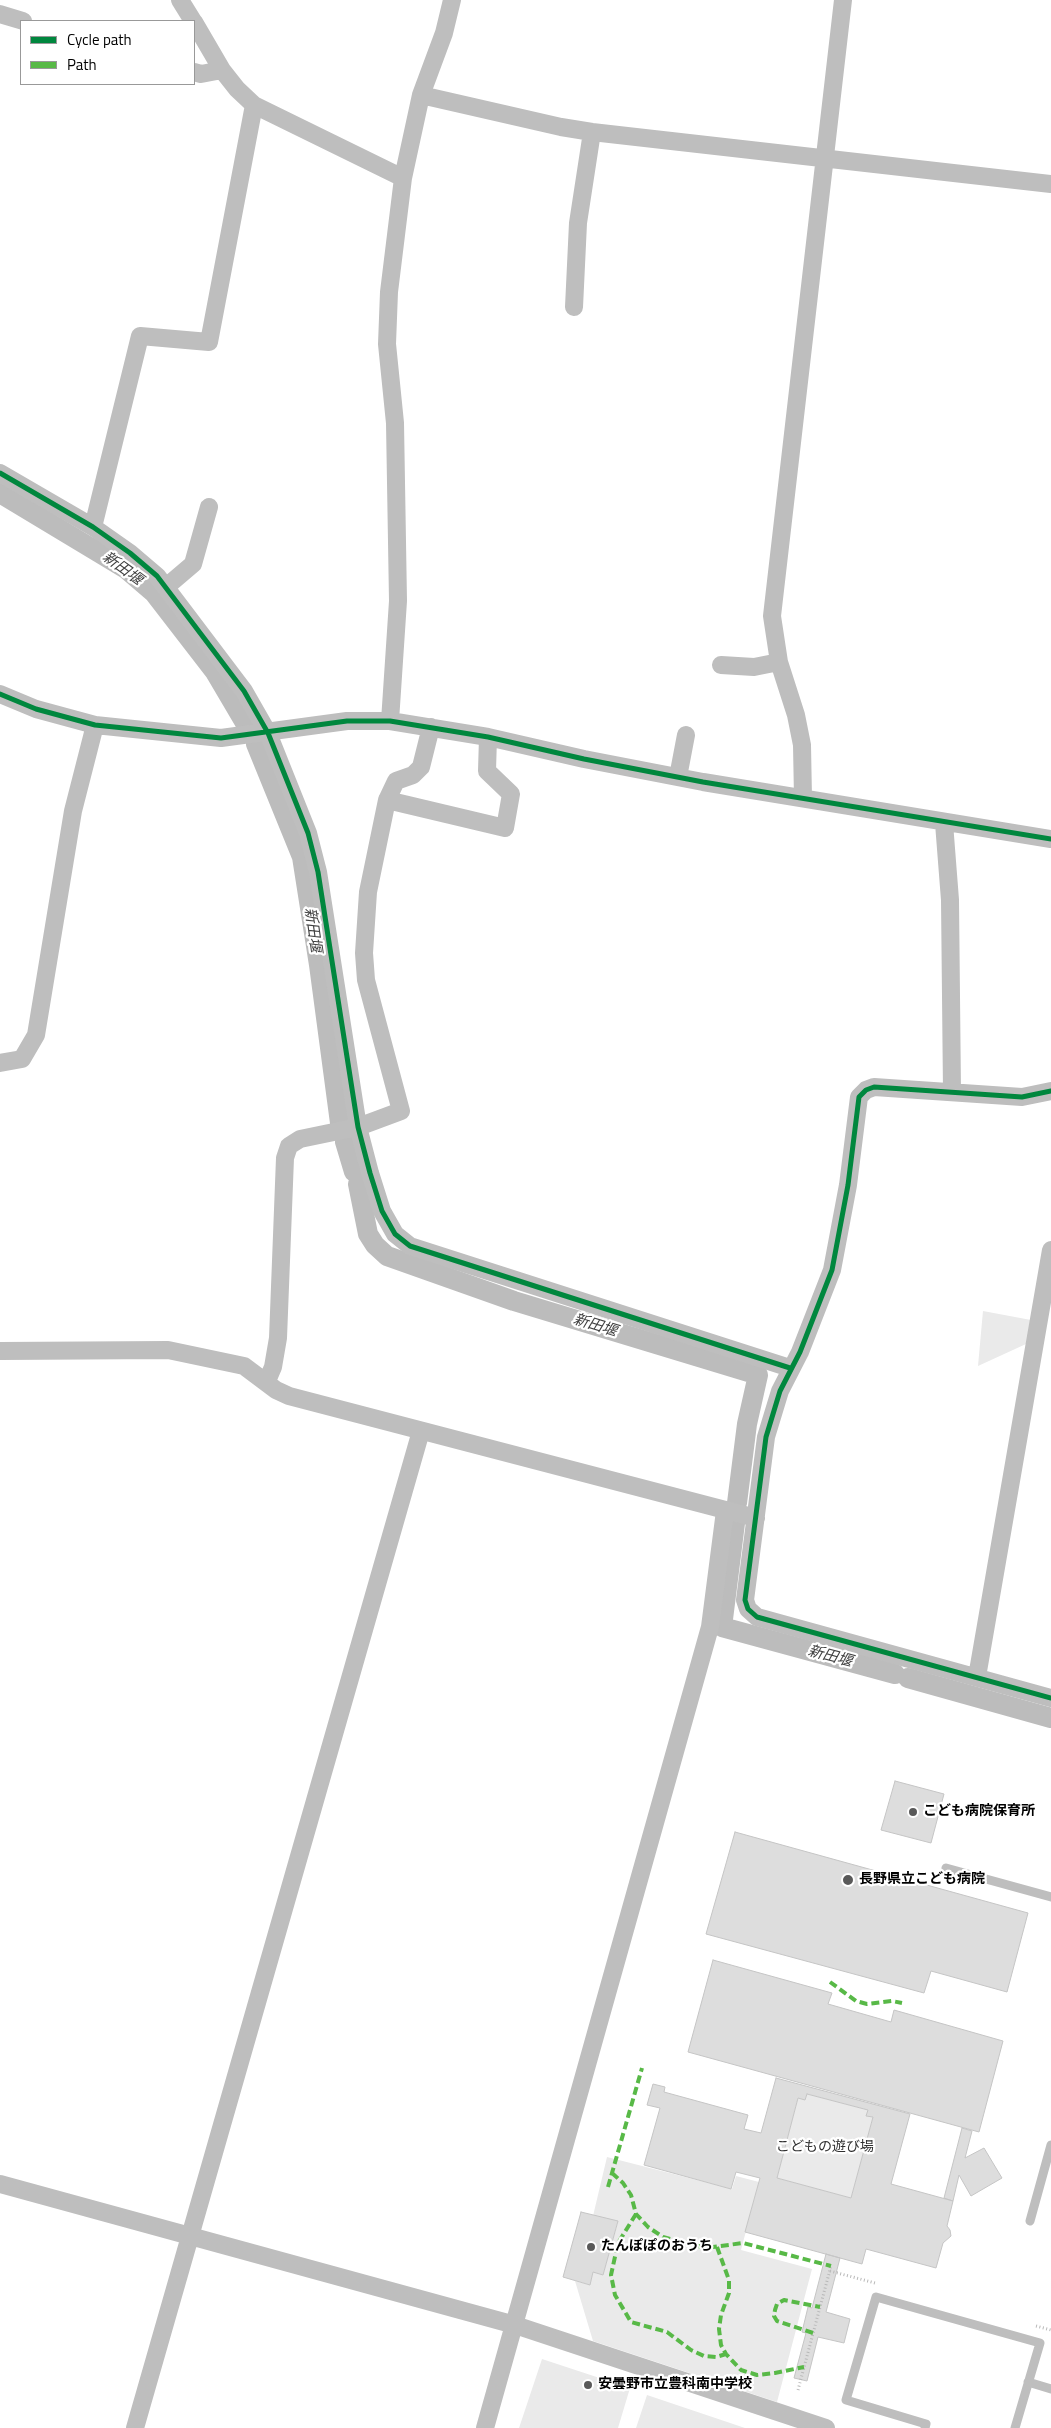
<!DOCTYPE html>
<html>
<head>
<meta charset="utf-8">
<style>
	body { margin:0 }
	#map { position:relative; width:1051px; height:2428px; overflow:hidden; background:#fff; font-family:"Titillium Web",sans-serif }
	canvas { display:block }
	.legend { position:absolute; left:20px; top:20px; width:175px; height:65px; box-sizing:border-box; background:#fff; border:1px solid #999; margin:0; padding:6px 9px; list-style:none; font-size:15px; color:#000 }
	.legend li { display:flex; align-items:center; gap:10px; height:25px }
	.legend b { width:25px; border:1px solid #999 }
</style>
</head>
<body>
<div id="map">
<canvas width="1051" height="2428"></canvas>
<ul class="legend">
<li><b style="height:6px;background:#00873e"></b>Cycle path</li>
<li><b style="height:6px;background:#58b947"></b>Path</li>
</ul>
</div>
<script>
const ctx = document.querySelector('canvas').getContext('2d');
ctx.lineJoin = 'round';
function fill(path, color) {
  ctx.fillStyle = color;
  ctx.fill(path, 'evenodd');
}
function toPath(rows) {
  const path = new Path2D();
  for (const r of rows) {
    path.moveTo(r[0], r[1]);
    for (let i = 2; i < r.length; i += 2) path.lineTo(r[i], r[i + 1]);
  }
  return path;
}
function strokePath(path, color, width, dash) {
  ctx.strokeStyle = color;
  ctx.lineWidth = width;
  ctx.lineCap = dash ? 'butt' : 'round';
  ctx.setLineDash(dash || []);
  ctx.stroke(path);
}
function write(font, color, halo, rows, align = 'center') {
  ctx.font = font + ' "Titillium Web","Noto Sans JP",sans-serif';
  ctx.lineWidth = 4.5;
  ctx.setLineDash([]);
  ctx.textBaseline = 'middle';
  ctx.strokeStyle = halo;
  ctx.fillStyle = color;
  for (const [text, x, y, turn = 0] of rows) {
    ctx.save();
    ctx.translate(x, y);
    ctx.rotate((+turn || 0) * Math.PI / 180);
    ctx.textAlign = isNaN(turn) ? turn : align;
    if (halo) ctx.strokeText(text, 0, 0);
    ctx.fillText(text, 0, 0);
    ctx.restore();
  }
}
const green = toPath([
	[983,1311,1031,1320,1026,1344,978,1366],
	[807,2094,868,2110,866,2116,873,2117,851,2198,777,2178,798,2098,805,2100],
	[607,2157,732,2189,736,2176,759,2182,741,2250,812,2269,777,2402,593,2341,575,2281,590,2285,593,2272,603,2275,618,2222,593,2216],
	[542,2359,630,2388,618,2428,519,2428],
	[647,2395,745,2428,636,2428]
]);
const canal = toPath([
	[0,493,126,569,154,593,215,672,248,728],
	[256,744,302,857,319,965,340,1123],
	[345,1142,354,1172],
	[358,1184,368,1234,375,1245,387,1256,514,1301,758,1375,747,1424,737,1503],
	[735,1523,722,1627,895,1674],
	[908,1678,1051,1718]
]);
const building = toPath([
	[895,1781,944,1794,931,1843,881,1830,895,1781],
	[735,1832,1028,1913,1007,1992,931,1971,924,1993,706,1934,735,1832],
	[713,1960,832,1993,828,2004,891,2022,894,2010,1003,2041,979,2132,688,2052,713,1960],
	[776,2078,910,2114,891,2184,953,2201,947,2226,950,2230,951,2236,943,2243,936,2268,866,2249,862,2264,745,2232,760,2178,736,2172,731,2189,644,2165,660,2108,647,2105,653,2084,665,2087,664,2092,748,2115,744,2129,761,2133,776,2078],
	[807,2094,868,2110,866,2116,873,2117,851,2198,777,2178,798,2098,805,2100,807,2094],
	[962,2128,972,2131,965,2158,984,2148,1002,2178,971,2196,959,2175,953,2201,944,2198,962,2128],
	[581,2212,618,2221,603,2275,593,2272,590,2285,563,2277,581,2212],
	[826,2254,840,2258,826,2312,850,2319,844,2343,818,2337,807,2381,794,2378,806,2333,802,2332,808,2307,812,2308,826,2254]
]);
const path = toPath([
	[830,2271,875,2283],
	[1036,2326,1051,2330],
	[798,2390,831,2266]
]);
const lane = toPath([
	[946,1868,1051,1897],
	[1030,2221,1051,2145],
	[1028,2382,1051,2389],
	[925,2428,926,2424,846,2400,876,2297,1040,2343,1015,2428]
]);
const street = toPath([
	[180,0,193,21],
	[0,14,23,21],
	[194,22,222,70,237,89,254,105,403,178],
	[194,72,201,74,222,70],
	[421,95,561,127,592,132,1051,184],
	[574,307,578,223,592,132],
	[0,473,93,527,130,553,157,576,244,691,268,733,308,833,318,872,358,1127,370,1173,382,1211,395,1234,410,1246,790,1368],
	[93,527,140,336,209,342,254,105],
	[166,587,193,564,209,507],
	[721,665,754,667,779,662],
	[0,694,36,709,95,725,221,738,347,721,390,721,488,737,584,759,703,782,1051,839],
	[390,721,398,601,395,423,387,344,389,292,403,178,421,95,444,33,452,0],
	[678,777,686,735],
	[803,798,802,745,796,715,779,662,772,616,843,0],
	[387,800,505,828,511,794,487,771,488,737],
	[944,823,950,900,952,1092],
	[0,1063,22,1059,36,1035,73,811,95,725],
	[1051,1091,1022,1097,874,1087,866,1090,859,1097,848,1185,832,1270,800,1352,780,1391,766,1437,745,1600,748,1609,757,1617,1051,1698],
	[0,1351,168,1350,244,1366,276,1390,289,1396,756,1518],
	[267,1381,273,1367,278,1338,285,1158,289,1146,300,1139,358,1127,401,1111,366,980,364,953,368,892,387,800,396,781,413,775,421,767,431,727],
	[977,1677,1051,1250],
	[0,2184,515,2325,826,2428],
	[135,2428,421,1431],
	[485,2428,710,1627,725,1511]
]);
const quiet = toPath([
	[830,1982,856,2001,867,2004,892,2001,902,2003],
	[612,2173,623,2183,631,2195,636,2214,648,2227,663,2237,706,2248,743,2243,831,2266],
	[608,2187,642,2068],
	[636,2214,618,2243,611,2275,615,2295,631,2322,667,2332,691,2350,704,2356,716,2357,726,2354],
	[717,2247,729,2280,729,2293,721,2315,719,2329,721,2345,726,2354,741,2370,757,2375,775,2373,804,2367],
	[813,2333,777,2321,774,2316,775,2310,777,2304,784,2300,820,2307]
]);
const cycleway = toPath([
	[0,473,93,527,130,553,157,576,244,691,268,733,308,833,318,872,358,1127,370,1173,382,1211,395,1234,410,1246,790,1368],
	[0,694,36,709,95,725,221,738,347,721,390,721,488,737,584,759,703,782,1051,839],
	[1051,1091,1022,1097,874,1087,866,1090,859,1097,848,1185,832,1270,800,1352,780,1391,766,1437,745,1600,748,1609,757,1617,1051,1698]
]);
const markers = [
	[913,1812,5,"#595959"],
	[848,1880,6,"#595959"],
	[591,2247,5,"#595959"],
	[588,2385,5,"#595959"]
];
const poiNames = [
	["こども病院保育所",923,1812],
	["長野県立こども病院",859,1880],
	["たんぽぽのおうち",601,2247],
	["安曇野市立豊科南中学校",598,2385]
];
const parkNames = [
	["こどもの遊び場",825,2148]
];
const waterNames = [
	["新田堰",122,569,36],
	["新田堰",312,930,82],
	["新田堰",595,1326,17],
	["新田堰",830,1657,15]
];
fill(green, '#eaeaea');
strokePath(canal, '#bcbcbc', 20);
fill(building, '#ddd');
strokePath(building, '#c5c5c5', 1);
strokePath(path, '#b8b8b8', 3, [1, 2.5]);
strokePath(lane, '#bebebe', 9);
strokePath(street, '#bebebe', 18);
strokePath(quiet, '#58b947', 4, [8, 4]);
strokePath(cycleway, '#00873e', 5);
for (const [x, y, r, color] of markers) {
  const dot = new Path2D();
  dot.arc(x, y, r, 0, 2 * Math.PI);
  ctx.fillStyle = color;
  ctx.fill(dot);
  strokePath(dot, '#fff', 2);
}
write('bold 14px', '#000', '#fff', poiNames, 'left');
write('14px', '#303030', '#fff', parkNames);
write('italic 15px', '#414141', '#fff', waterNames);
</script>
</body>
</html>
